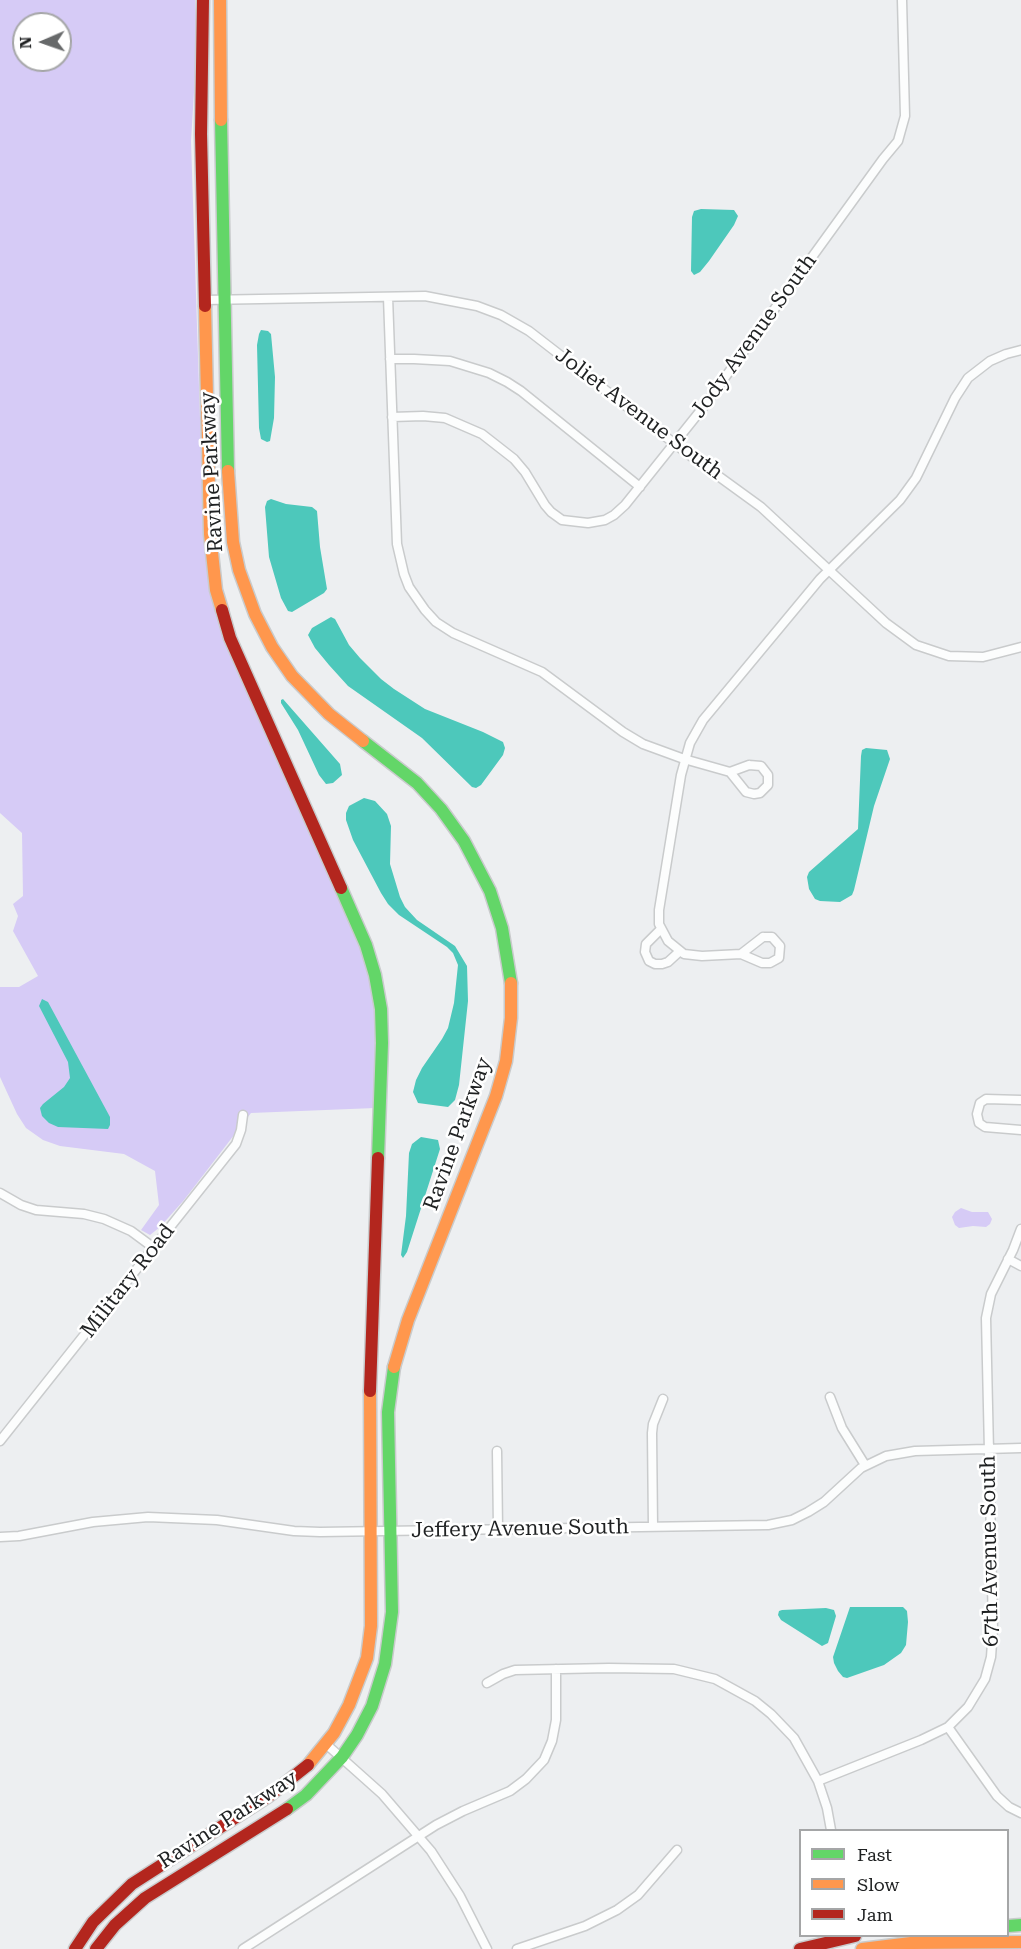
<!DOCTYPE html>
<html>
<head>
<meta charset="utf-8">
<style>
	body { margin:0 }
	#map { position:relative; width:1021px; height:1949px; overflow:hidden; background:#edeff1; font-family:"Roboto Serif",serif }
	canvas { display:block }
	.legend { position:absolute; left:799px; top:1829px; width:210px; height:108px; box-sizing:border-box; background:#fff; border:2px solid #a5a6a7; margin:0; padding:8px 10px; list-style:none; font-size:18px; color:#1f2122 }
	.legend li { display:flex; align-items:center; gap:12px; height:30px }
	.legend b { width:30px; border:2px solid #a5a6a7 }
	.north { position:absolute; left:12px; top:12px; width:60px; height:60px; box-sizing:border-box; background:#fff; border:2px solid #a5a6a7; border-radius:50%; rotate:268deg; font-size:16px; font-weight:700; line-height:24px; text-align:center; color:#1f2122 }
	.north::after { content:''; display:block; margin:auto; width:21px; height:27px; background:#67696a; clip-path:polygon(50% 0,100% 100%,50% 72%,0 100%) }
</style>
</head>
<body>
<div id="map">
<canvas width="1021" height="1949"></canvas>
<ul class="legend">
<li><b style="height:8px;background:#63d668"></b>Fast</li>
<li><b style="height:8px;background:#ff974d"></b>Slow</li>
<li><b style="height:8px;background:#b3261e"></b>Jam</li>
</ul>
<div class="north">N</div>
</div>
<script>
const ctx = document.querySelector('canvas').getContext('2d');
ctx.lineJoin = 'round';
function fill(path, color) {
  ctx.fillStyle = color;
  ctx.fill(path, 'evenodd');
}
function toPath(rows) {
  const path = new Path2D();
  for (const r of rows) {
    path.moveTo(r[0], r[1]);
    for (let i = 2; i < r.length; i += 2) path.lineTo(r[i], r[i + 1]);
  }
  return path;
}
function strokePath(path, color, width, dash) {
  ctx.strokeStyle = color;
  ctx.lineWidth = width;
  ctx.lineCap = dash ? 'butt' : 'round';
  ctx.setLineDash(dash || []);
  ctx.stroke(path);
}
function write(font, color, halo, rows, align = 'center') {
  ctx.font = font + ' "Roboto Serif",serif';
  ctx.lineWidth = 5;
  ctx.setLineDash([]);
  ctx.textBaseline = 'middle';
  ctx.strokeStyle = halo;
  ctx.fillStyle = color;
  for (const [text, x, y, turn = 0] of rows) {
    ctx.save();
    ctx.translate(x, y);
    ctx.rotate((+turn || 0) * Math.PI / 180);
    ctx.textAlign = isNaN(turn) ? turn : align;
    if (halo) ctx.strokeText(text, 0, 0);
    ctx.fillText(text, 0, 0);
    ctx.restore();
  }
}
const green = toPath([
	[0,0,195,0,197,43,191,141,204,541,209,585,224,636,359,942,370,977,374,1001,376,1028,375,1108,251,1113,184,1200,160,1227,150,1235,141,1230,159,1205,155,1171,124,1154,60,1146,43,1140,26,1128,17,1114,0,1077,0,987,19,987,38,976,13,931,18,916,13,904,23,896,22,833,0,813],
	[24,24,60,24,60,60,24,60],
	[961,1208,972,1212,988,1212,992,1219,990,1224,986,1227,973,1226,959,1228,955,1225,952,1217,955,1212]
]);
const water = toPath([
	[701,209,734,210,738,216,734,225,709,261,700,272,694,275,691,271,692,217,694,211],
	[261,330,268,331,271,334,275,377,274,418,270,441,267,442,261,439,259,428,257,345,259,334],
	[271,499,286,504,312,507,317,511,320,547,327,589,324,593,292,612,288,611,281,598,269,557,265,507,267,501],
	[331,617,335,619,349,645,360,658,381,679,394,689,425,709,483,732,503,742,505,748,503,755,481,785,476,788,472,787,422,738,348,686,329,665,315,648,308,635,312,628],
	[283,699,340,764,342,775,333,783,326,784,319,775,298,730,281,703,281,700],
	[866,748,887,750,890,759,874,806,854,890,852,895,840,902,820,901,815,899,809,889,807,877,809,872,858,829,861,756,862,750],
	[364,798,375,801,387,814,391,826,390,864,400,897,405,907,417,920,455,946,467,966,468,1001,459,1085,455,1100,448,1107,418,1103,413,1092,416,1080,422,1068,442,1039,448,1028,454,1003,458,965,453,953,447,947,399,915,388,904,381,893,353,840,346,820,346,813,349,806],
	[42,999,48,1002,110,1117,110,1125,108,1129,58,1127,49,1123,42,1116,40,1108,43,1104,64,1087,70,1078,68,1062,39,1006],
	[421,1137,438,1140,440,1149,407,1252,403,1258,401,1255,406,1216,409,1153,412,1144],
	[850,1607,903,1607,907,1611,908,1622,906,1645,901,1653,884,1665,847,1678,843,1677,838,1671,834,1663,833,1657],
	[826,1608,834,1610,836,1616,828,1643,822,1646,781,1620,778,1615,779,1611,782,1610]
]);
const street = toPath([
	[388,297,397,544,404,574,409,587,425,610,436,622,453,633,542,672,623,732,643,744,684,759,730,772],
	[205,300,425,296,477,306,501,315,529,331,688,454,761,507,886,623,916,645,949,656,983,657,1021,647],
	[390,359,414,359,450,361,489,373,507,382,521,391,640,487],
	[392,417,423,416,445,418,482,434,514,459,525,472,545,505,551,512,562,520,588,523,605,520,614,515,625,505,705,405,883,159,898,141,905,116,902,0],
	[749,765,761,766,768,775,768,785,760,793,754,794,746,792,730,772,749,765],
	[661,929,646,944,645,952,649,961,655,964,662,964,668,962,680,951],
	[763,937,772,937,780,946,779,958,770,963,762,963,741,954,763,937],
	[741,954,702,956,684,954,668,941,659,924,659,910,681,775,690,743,703,720,820,579,900,500,916,478,955,398,968,378,990,361,1006,354,1021,350],
	[1021,1100,986,1099,980,1103,977,1114,979,1123,985,1127,1021,1130],
	[0,1193,21,1205,36,1210,84,1214,104,1219,131,1231,154,1248],
	[1008,1259,1021,1266],
	[830,1397,842,1428,865,1465],
	[0,1441,236,1144,241,1130,243,1115],
	[497,1451,498,1529],
	[653,1527,652,1433,653,1424,663,1399],
	[0,1537,19,1536,93,1522,148,1517,217,1520,294,1531,320,1532,768,1525,792,1520,808,1512,824,1502,861,1468,886,1456,915,1451,1021,1448],
	[487,1683,503,1674,515,1670,609,1668,674,1669,715,1679,755,1701,771,1714,794,1738,818,1781,827,1808,831,1830],
	[948,1727,997,1796,1009,1807,1021,1813],
	[326,1744,382,1794,431,1851,460,1896,487,1949],
	[818,1781,921,1740,948,1727,968,1707,985,1679,991,1657,993,1629,986,1318,991,1294,1013,1250,1021,1229],
	[243,1949,436,1825,463,1811,510,1791,526,1779,544,1760,552,1741,556,1720,556,1669],
	[517,1949,585,1926,617,1910,638,1895,677,1850]
]);
const fast = toPath([
	[221,120,228,471],
	[363,741,417,783,441,809,464,841,490,891,502,928,511,983],
	[341,888,366,945,375,975,381,1009,382,1043,378,1158],
	[287,1809,306,1795,342,1757,357,1735,372,1706,385,1664,392,1612,388,1412,394,1367],
	[1008,1926,1021,1925]
]);
const slow = toPath([
	[220,0,221,120],
	[205,306,210,534,216,590,222,610],
	[228,471,233,542,239,570,255,614,272,647,292,676,329,714,363,741],
	[394,1367,408,1320,496,1096,506,1061,511,1018,511,983],
	[308,1765,334,1733,349,1705,367,1658,371,1626,370,1391],
	[862,1949,911,1943,1021,1942]
]);
const jam = toPath([
	[203,0,201,134,205,306],
	[222,610,230,638,341,888],
	[370,1391,378,1158],
	[75,1949,93,1922,132,1884,269,1796,308,1765],
	[96,1949,115,1925,145,1898,287,1809],
	[800,1949,855,1936]
]);
const streetNames = [
	["Jody Avenue South",754,336,-54],
	["Joliet Avenue South",639,414,37],
	["Ravine Parkway",212,472,-93],
	["Ravine Parkway",458,1134,-70],
	["Military Road",128,1281,-52],
	["Jeffery Avenue South",520,1529,-1],
	["67th Avenue South",990,1551,-91],
	["Ravine Parkway",228,1820,-33]
];
fill(green, '#d6cbf6');
fill(water, '#4dc8bb');
strokePath(street, '#c9cbcc', 11);
strokePath(fast, '#c9cbcc', 15);
strokePath(slow, '#c9cbcc', 15);
strokePath(jam, '#c9cbcc', 15);
strokePath(street, '#fcfdfd', 8);
strokePath(fast, '#63d668', 12);
strokePath(slow, '#ff974d', 12);
strokePath(jam, '#b3261e', 12);
write('21px', '#1f2122', '#fff', streetNames);
</script>
</body>
</html>
